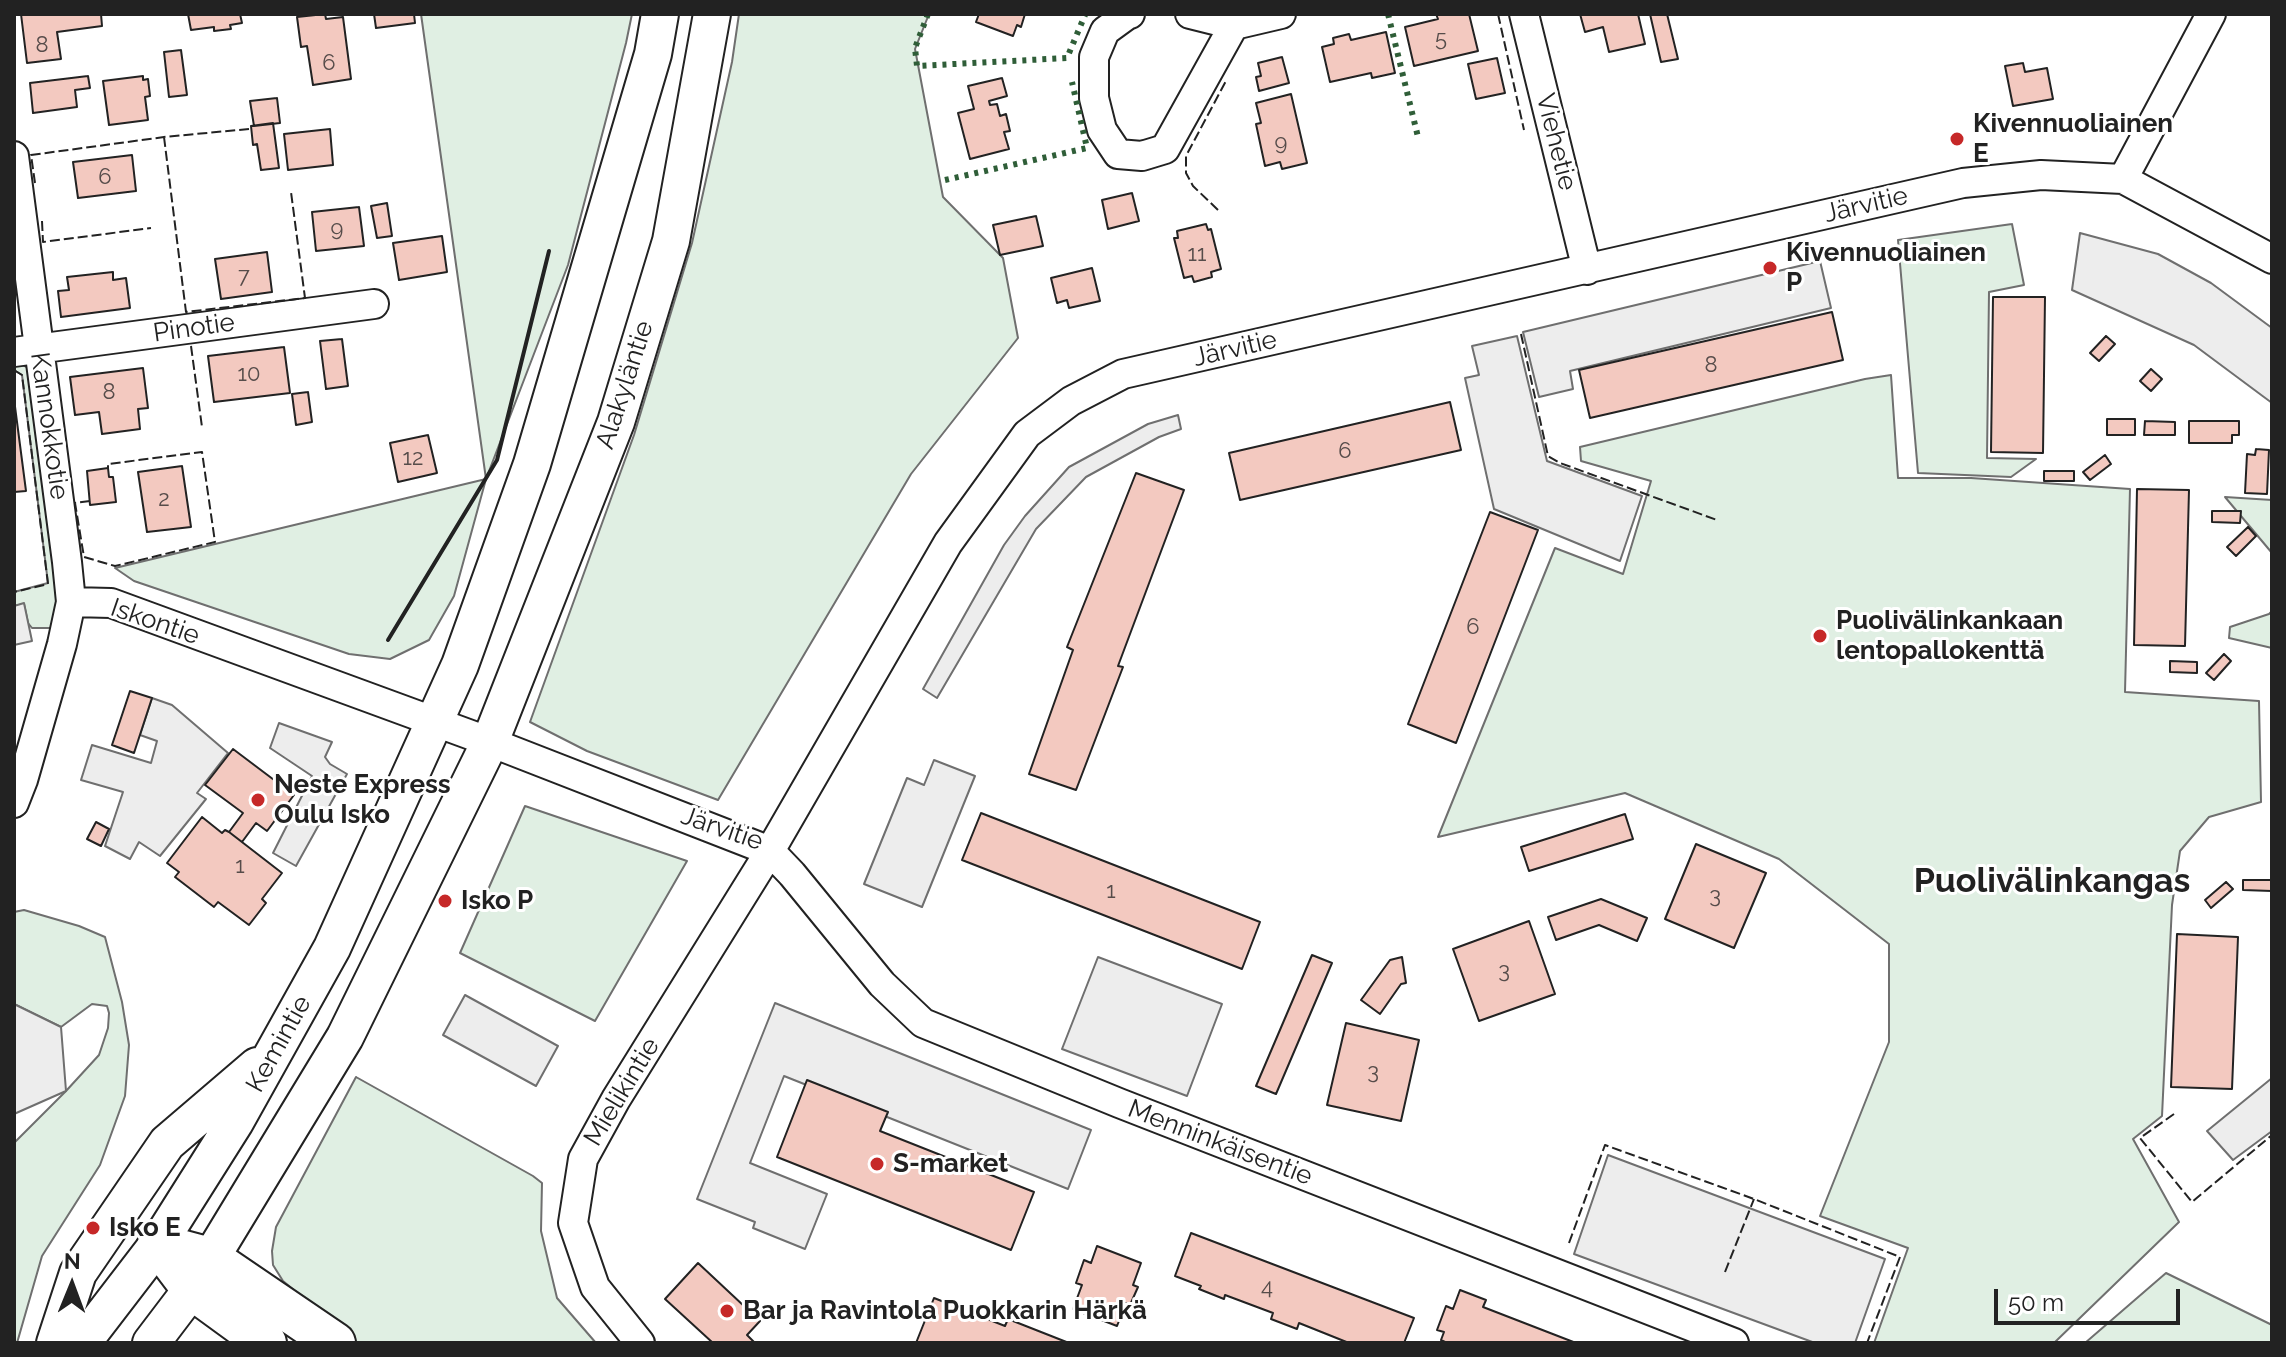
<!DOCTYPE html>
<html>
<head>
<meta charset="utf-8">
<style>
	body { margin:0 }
	#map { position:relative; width:2286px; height:1357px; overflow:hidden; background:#fff; font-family:Raleway,sans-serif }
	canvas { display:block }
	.frame { position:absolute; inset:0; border:16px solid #222; pointer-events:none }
	.north { position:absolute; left:32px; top:1245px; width:80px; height:80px; -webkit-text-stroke:6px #fff; paint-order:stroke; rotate:1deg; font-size:22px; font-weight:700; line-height:32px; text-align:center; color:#222 }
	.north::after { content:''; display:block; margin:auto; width:28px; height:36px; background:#222; clip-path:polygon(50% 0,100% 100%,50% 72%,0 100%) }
	.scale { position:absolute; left:1994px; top:1289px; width:186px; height:36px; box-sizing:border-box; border:4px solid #222; border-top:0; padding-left:10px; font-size:24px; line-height:28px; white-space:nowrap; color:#222; -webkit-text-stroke:6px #fff; paint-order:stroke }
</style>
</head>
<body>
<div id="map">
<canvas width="2286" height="1357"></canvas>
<div class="frame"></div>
<div class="north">N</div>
<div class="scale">50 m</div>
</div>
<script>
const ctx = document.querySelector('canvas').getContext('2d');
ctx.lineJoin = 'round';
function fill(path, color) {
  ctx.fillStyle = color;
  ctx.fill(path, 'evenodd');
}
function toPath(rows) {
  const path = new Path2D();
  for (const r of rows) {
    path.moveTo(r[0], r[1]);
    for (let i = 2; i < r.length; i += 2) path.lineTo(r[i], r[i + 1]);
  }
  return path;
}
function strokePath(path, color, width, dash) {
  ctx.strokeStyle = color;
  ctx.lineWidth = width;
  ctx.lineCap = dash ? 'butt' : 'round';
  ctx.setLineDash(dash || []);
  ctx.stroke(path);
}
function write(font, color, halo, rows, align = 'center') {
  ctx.font = font + ' Raleway,sans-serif';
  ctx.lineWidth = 6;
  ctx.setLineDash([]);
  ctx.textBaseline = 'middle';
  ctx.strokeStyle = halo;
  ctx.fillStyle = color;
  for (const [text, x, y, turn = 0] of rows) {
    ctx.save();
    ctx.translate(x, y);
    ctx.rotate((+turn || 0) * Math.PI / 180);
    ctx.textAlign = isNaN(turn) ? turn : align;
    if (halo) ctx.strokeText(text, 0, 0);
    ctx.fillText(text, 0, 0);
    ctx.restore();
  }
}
const green = toPath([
	[421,14,632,14,626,43,568,265,486,479,454,596,429,640,390,659,349,654,134,581,115,568,486,479,421,14],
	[739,14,929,14,915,49,943,197,1003,258,1018,338,911,474,718,800,587,751,530,722,634,435,692,243,732,62,739,14],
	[2012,224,2024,285,1989,292,1987,458,2036,459,2011,477,1918,473,1898,240,2012,224],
	[14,361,29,368,58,581,55,626,51,628,32,628,28,623,24,604,14,606,14,592,48,583,22,375,14,370,14,361],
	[1891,375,1898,478,1971,478,2130,489,2125,692,2259,701,2261,802,2209,817,2180,851,2172,905,2162,1116,2133,1139,2179,1222,2054,1343,1874,1343,1908,1248,1820,1216,1889,1042,1889,944,1779,859,1625,793,1438,837,1555,548,1623,574,1651,481,1581,461,1580,447,1865,379,1891,375],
	[2225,497,2272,500,2272,553,2225,497],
	[2272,611,2272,648,2229,638,2230,627,2269,614,2272,611],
	[525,806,687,861,595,1021,460,953,525,806],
	[24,910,79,926,105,937,122,1002,129,1045,125,1096,100,1165,42,1256,17,1343,14,1343,14,1143,66,1091,99,1055,108,1028,109,1013,107,1006,92,1004,61,1027,14,1004,14,912,24,910],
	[356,1077,533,1176,542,1183,541,1231,557,1298,596,1343,358,1343,283,1281,273,1265,272,1251,276,1227,356,1077],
	[2166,1273,2272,1325,2272,1343,2085,1343,2166,1273]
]);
const parking = toPath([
	[2080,233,2158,254,2211,283,2272,328,2272,403,2194,345,2072,290,2080,233],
	[1820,261,1831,308,1570,371,1573,389,1539,397,1523,332,1820,261],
	[1517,336,1547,461,1642,496,1620,561,1494,509,1465,378,1479,375,1472,346,1517,336],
	[1178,415,1181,429,1159,437,1086,477,1036,529,937,698,923,689,1004,545,1025,516,1069,467,1148,424,1178,415],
	[24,603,32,641,14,645,14,606,24,603],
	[152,698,172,705,228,753,197,793,206,799,160,856,139,842,130,859,105,846,123,792,81,780,92,745,151,763,157,741,140,735,152,698],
	[279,723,332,742,325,757,330,764,347,774,296,866,273,853,312,776,270,748,279,723],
	[934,760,975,776,922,907,864,884,907,778,924,785,934,760],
	[1098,957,1222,1004,1187,1096,1062,1049,1098,957],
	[465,995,558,1046,536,1086,443,1035,465,995],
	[775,1003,1091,1130,1068,1189,784,1076,750,1163,827,1194,805,1249,753,1228,755,1222,697,1199,775,1003],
	[14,1004,61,1027,66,1091,14,1114,14,1004],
	[2272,1078,2272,1131,2233,1160,2207,1131,2272,1078],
	[1608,1155,1885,1259,1855,1343,1815,1343,1574,1254,1608,1155]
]);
const building = toPath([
	[21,14,101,14,102,26,57,32,61,59,27,63,21,14],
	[188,14,240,14,242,23,230,25,231,29,214,31,214,27,191,30,188,14],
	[325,14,326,19,343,17,351,79,313,85,307,46,301,47,297,17,325,14],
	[374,14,414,14,415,23,376,28,374,14],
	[979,14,1025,14,1021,27,1017,25,1013,36,976,22,979,14],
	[1436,14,1469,14,1478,51,1414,66,1405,27,1438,19,1436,14],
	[1580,14,1638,14,1645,44,1609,52,1603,27,1585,32,1580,14],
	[1650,14,1667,14,1678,59,1661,62,1650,14],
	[1386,32,1395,73,1372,78,1371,73,1330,82,1322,47,1334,44,1333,38,1349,34,1351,40,1386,32],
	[181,50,187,95,169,97,164,52,181,50],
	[1282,57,1289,83,1259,91,1256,77,1261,76,1258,63,1282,57],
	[1497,58,1505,93,1476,99,1468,64,1497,58],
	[2023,63,2025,72,2047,68,2053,99,2013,106,2005,66,2023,63],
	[88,76,90,88,75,90,77,107,33,113,30,83,88,76],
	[143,76,143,80,148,79,150,96,145,97,148,120,109,125,103,81,143,76],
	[1002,78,1007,96,989,101,990,105,997,104,1000,116,1006,114,1010,131,1004,132,1009,149,970,159,958,113,974,109,968,86,1002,78],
	[1291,94,1307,163,1282,169,1280,162,1265,166,1256,124,1261,123,1256,103,1291,94],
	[277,98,280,123,254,126,250,101,277,98],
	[273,123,279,168,261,170,257,144,253,145,251,126,273,123],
	[330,129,333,165,288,170,284,134,330,129],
	[132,155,136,191,78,198,73,162,132,155],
	[1132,193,1139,221,1108,229,1102,200,1132,193],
	[387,203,392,236,377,238,371,206,387,203],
	[359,207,364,246,316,251,312,212,359,207],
	[1036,216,1043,246,1000,255,993,225,1036,216],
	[1206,224,1208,230,1211,229,1221,269,1211,272,1212,277,1194,282,1192,276,1184,278,1174,238,1178,238,1177,231,1206,224],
	[442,236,447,272,399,280,393,243,442,236],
	[267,252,272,292,221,299,215,259,267,252],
	[1092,268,1100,301,1069,308,1067,300,1057,303,1051,278,1092,268],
	[113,272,113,280,126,278,130,308,61,317,58,291,69,290,67,277,113,272],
	[1993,297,2045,297,2043,453,1991,452,1993,297],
	[1832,312,1843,360,1590,418,1579,370,1832,312],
	[2106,336,2115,344,2099,361,2090,353,2106,336],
	[342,339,348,386,326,389,320,341,342,339],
	[284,347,290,393,214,402,208,356,284,347],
	[143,368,148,408,138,409,140,429,102,434,99,412,75,415,70,377,143,368],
	[2151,369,2162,379,2151,391,2140,381,2151,369],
	[308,392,312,422,296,425,292,394,308,392],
	[14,399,26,491,14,492,14,399],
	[1450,402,1461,450,1240,500,1229,453,1450,402],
	[2107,419,2135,419,2135,435,2107,435,2107,419],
	[2145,421,2175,422,2175,435,2144,435,2145,421],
	[2189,421,2239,421,2239,435,2232,435,2232,443,2189,443,2189,421],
	[428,435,437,473,398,482,390,443,428,435],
	[2256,449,2269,450,2267,494,2245,493,2247,454,2255,455,2256,449],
	[2105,455,2111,464,2090,480,2083,472,2105,455],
	[182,466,191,527,147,532,138,472,182,466],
	[108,468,109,477,113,477,116,502,90,505,87,471,108,468],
	[2044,471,2074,471,2074,481,2044,481,2044,471],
	[1136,473,1184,490,1118,666,1123,667,1076,790,1029,774,1073,650,1067,647,1136,473],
	[2137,489,2189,490,2185,646,2134,645,2137,489],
	[2212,511,2241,511,2240,523,2212,522,2212,511],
	[1490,512,1538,530,1456,743,1408,724,1490,512],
	[2248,527,2256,536,2236,556,2227,547,2248,527],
	[2224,654,2231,661,2214,680,2206,673,2224,654],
	[2170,661,2197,662,2197,673,2170,672,2170,661],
	[130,691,152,698,134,753,112,745,130,691],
	[233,749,294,795,267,831,256,823,242,842,229,832,243,813,205,785,233,749],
	[981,813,1260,922,1242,969,962,860,981,813],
	[1625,814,1633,839,1529,871,1521,847,1625,814],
	[202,817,222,833,225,830,229,832,282,873,262,899,266,903,249,925,218,902,214,907,175,877,179,872,167,863,202,817],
	[96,822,109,829,101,846,87,839,96,822],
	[1696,844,1766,873,1734,948,1665,919,1696,844],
	[2243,880,2272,880,2272,891,2243,890,2243,880],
	[2226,882,2233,889,2211,908,2205,900,2226,882],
	[1601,899,1647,918,1637,941,1599,925,1556,940,1548,917,1601,899],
	[1529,921,1555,994,1479,1021,1453,949,1529,921],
	[2177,934,2238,937,2232,1089,2171,1087,2177,934],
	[1312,955,1332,963,1276,1094,1256,1086,1312,955],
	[1402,957,1406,983,1401,984,1380,1014,1361,1000,1390,960,1402,957],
	[1346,1023,1419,1040,1401,1121,1327,1105,1346,1023],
	[807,1080,888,1112,880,1131,1034,1192,1011,1250,777,1157,807,1080],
	[1191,1233,1414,1318,1404,1343,1349,1343,1299,1323,1297,1329,1271,1319,1273,1313,1225,1295,1224,1299,1199,1289,1201,1286,1175,1276,1191,1233],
	[1097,1246,1141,1263,1133,1285,1138,1287,1130,1305,1126,1303,1117,1326,1073,1309,1082,1285,1076,1283,1084,1260,1091,1263,1097,1246],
	[698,1263,760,1321,747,1335,755,1343,713,1343,665,1299,698,1263],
	[1460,1290,1486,1300,1483,1307,1576,1343,1447,1343,1441,1340,1444,1332,1437,1330,1446,1306,1453,1309,1460,1290],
	[934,1298,1005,1326,1008,1319,1069,1343,916,1343,934,1298]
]);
const minor = toPath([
	[1130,14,1127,15,1105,31,1094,57,1094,98,1102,130,1118,154,1142,156,1165,149,1234,25],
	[1190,14,1234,25,1281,14],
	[1524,14,1587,270],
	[14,156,67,562,71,602,62,644,23,780,14,803],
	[2123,179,2211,14],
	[14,352,374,304],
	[71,602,111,603,490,742,770,851,792,874,882,984,923,1023,1119,1103,1734,1343],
	[640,1343,595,1287,573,1223,583,1159,616,1099,770,851,948,543,1027,434,1071,401,1123,374,1963,183,2041,175,2123,179,2272,259]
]);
const major = toPath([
	[55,1343,78,1273,167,1143,257,1066],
	[82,1343,158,1244,235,1122,332,948,460,665,532,464,653,54,660,14],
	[151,1343,192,1289,345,1037,490,742,616,422,671,241,712,14]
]);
const highway = toPath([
	[158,1244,210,1258,335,1343],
	[158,1244,192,1289,266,1343]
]);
const hedge = toPath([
	[928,14,915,48,917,66,1067,58,1085,15],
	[1388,14,1418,137],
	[945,180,1087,148,1072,82]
]);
const fence = toPath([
	[1498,14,1524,130],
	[164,137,186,312,305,298,291,192],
	[35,183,31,155,164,137,249,129],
	[1218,210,1193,186,1186,173,1186,156,1227,79],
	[42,221,43,242,151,228],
	[1521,334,1548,456,1560,463,1717,520],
	[191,346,202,427],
	[14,370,22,375,48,584,14,592],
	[90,501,75,503,84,557,115,566,215,542,202,452,108,464,108,468],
	[2174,1114,2140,1138,2192,1202,2272,1135],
	[1569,1243,1605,1145,1754,1199,1900,1257,1867,1343],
	[1725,1272,1754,1199]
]);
const wall = toPath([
	[388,640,497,460,549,251]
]);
const markers = [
	[1957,139,8,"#c62828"],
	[1770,268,8,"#c62828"],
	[1820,636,8,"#c62828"],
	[258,800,8,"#c62828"],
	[445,901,8,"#c62828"],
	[877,1164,8,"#c62828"],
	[93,1228,8,"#c62828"],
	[727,1311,8,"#c62828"]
];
const numberNames = [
	["5",1441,39],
	["8",42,45],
	["6",329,63],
	["9",1281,143],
	["6",105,177],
	["9",337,229],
	["11",1197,254],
	["7",244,276],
	["8",1711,365],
	["10",249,374],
	["8",109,392],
	["6",1345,451],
	["12",413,458],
	["2",164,499],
	["6",1473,627],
	["1",240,866],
	["1",1111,891],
	["3",1715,896],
	["3",1504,971],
	["3",1373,1072],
	["4",1267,1287]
];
const poiNames = [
	["Kivennuoliainen",1973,124],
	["E",1973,154],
	["Kivennuoliainen",1786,253],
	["P",1786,283],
	["Puolivälinkankaan",1836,621],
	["lentopallokenttä",1836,651],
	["Neste Express",274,785],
	["Oulu Isko",274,815],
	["Isko P",461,901],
	["S-market",893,1164],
	["Isko E",109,1228],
	["Bar ja Ravintola Puokkarin Härkä",743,1311]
];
const streetNames = [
	["Viehetie",1556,142,76],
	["Järvitie",1866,205,-13],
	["Pinotie",194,328,-8],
	["Järvitie",1235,349,-13],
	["Alakyläntie",625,385,-72],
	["Kannokkotie",49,426,82],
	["Iskontie",155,622,19],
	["Järvitie",722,829,19],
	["Kemintie",279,1044,-61],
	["Mielikintie",622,1092,-59],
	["Menninkäisentie",1220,1143,21]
];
const districtNames = [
	["Puolivälinkangas",2052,882]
];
fill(green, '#e0efe3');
strokePath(green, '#6f6f6f', 2);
fill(parking, '#ededed');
strokePath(parking, '#6f6f6f', 2);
fill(building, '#f3c9c0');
strokePath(building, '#222', 2);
strokePath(minor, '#222', 32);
strokePath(major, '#222', 40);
strokePath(highway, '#222', 44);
strokePath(minor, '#fff', 28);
strokePath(major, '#fff', 36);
strokePath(highway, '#fff', 40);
strokePath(hedge, '#2f5e38', 6, [4, 6]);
strokePath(fence, '#222', 2, [10, 4]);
strokePath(wall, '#222', 4);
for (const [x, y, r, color] of markers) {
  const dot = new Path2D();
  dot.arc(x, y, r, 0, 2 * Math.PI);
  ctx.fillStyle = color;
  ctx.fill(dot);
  strokePath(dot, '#fff', 3);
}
write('22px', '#564c4a', null, numberNames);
write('bold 26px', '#222', '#fff', poiNames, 'left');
write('26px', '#222', '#fff', streetNames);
write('bold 34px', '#222', '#fff', districtNames);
</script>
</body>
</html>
